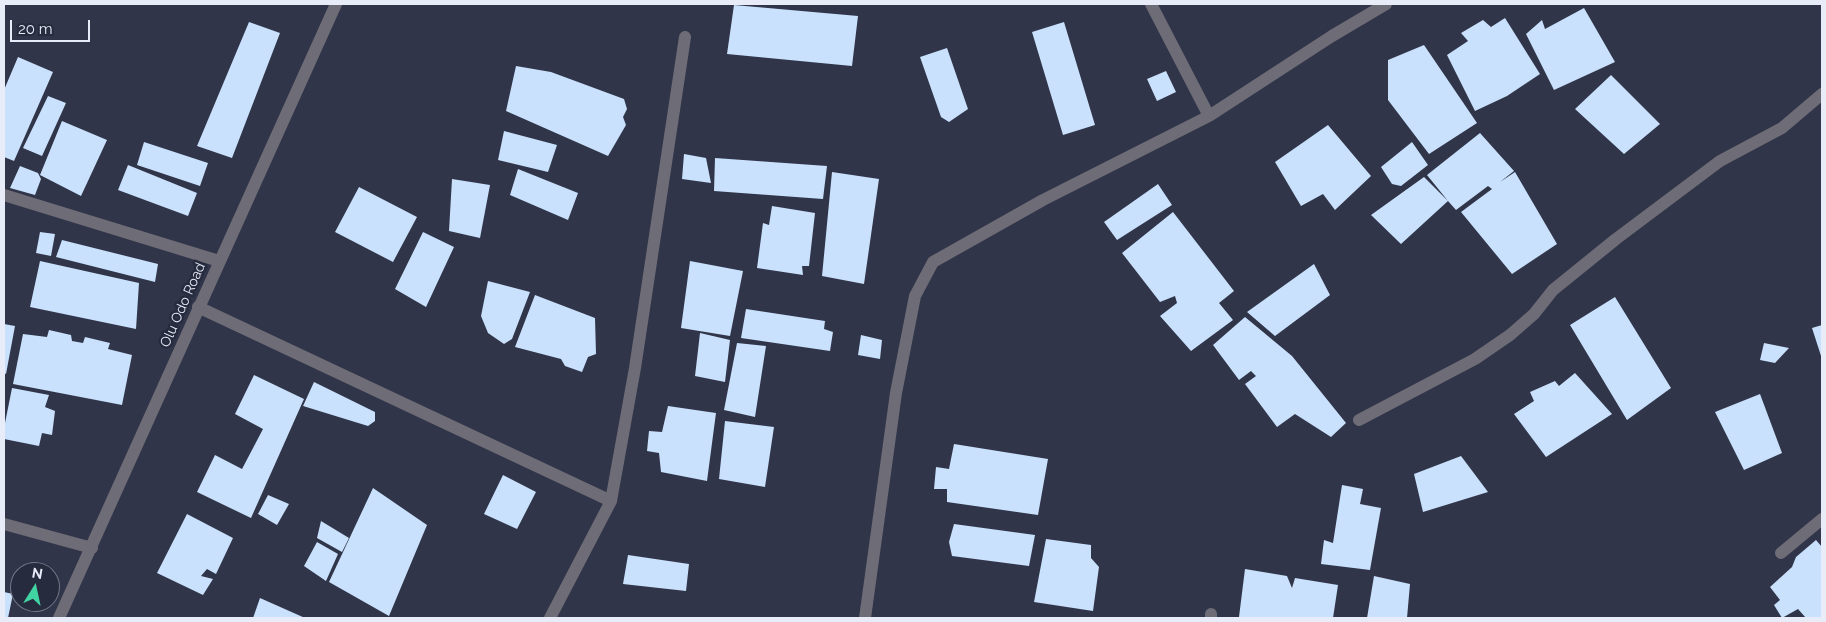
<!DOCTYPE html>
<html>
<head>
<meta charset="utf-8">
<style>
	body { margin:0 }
	#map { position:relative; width:1826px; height:622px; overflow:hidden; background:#313549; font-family:Raleway,sans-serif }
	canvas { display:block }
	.frame { position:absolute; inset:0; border:5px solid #e8ebf8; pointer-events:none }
	.north { position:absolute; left:10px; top:562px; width:50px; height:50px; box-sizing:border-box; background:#272b3e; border:1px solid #747888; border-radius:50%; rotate:10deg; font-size:14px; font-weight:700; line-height:20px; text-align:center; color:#e8ebf8 }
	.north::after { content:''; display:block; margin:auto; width:18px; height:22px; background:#40d4a2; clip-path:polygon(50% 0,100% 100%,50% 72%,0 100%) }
	.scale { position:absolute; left:10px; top:20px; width:80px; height:22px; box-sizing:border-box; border:2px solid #e8ebf8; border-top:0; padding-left:6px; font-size:15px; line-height:18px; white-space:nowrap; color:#e8ebf8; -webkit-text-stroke:4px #272b3e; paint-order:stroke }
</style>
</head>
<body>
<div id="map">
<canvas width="1826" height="622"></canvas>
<div class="frame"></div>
<div class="north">N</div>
<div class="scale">20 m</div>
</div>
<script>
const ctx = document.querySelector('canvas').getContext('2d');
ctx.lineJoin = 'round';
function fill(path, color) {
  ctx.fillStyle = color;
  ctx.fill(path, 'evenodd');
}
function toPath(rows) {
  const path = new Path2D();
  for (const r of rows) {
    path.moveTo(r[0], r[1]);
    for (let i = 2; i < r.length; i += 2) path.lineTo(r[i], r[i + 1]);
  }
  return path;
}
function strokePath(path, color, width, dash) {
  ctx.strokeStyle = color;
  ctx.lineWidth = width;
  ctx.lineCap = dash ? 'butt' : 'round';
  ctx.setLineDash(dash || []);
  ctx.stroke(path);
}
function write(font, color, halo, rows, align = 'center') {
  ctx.font = font + ' Raleway,sans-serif';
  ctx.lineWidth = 5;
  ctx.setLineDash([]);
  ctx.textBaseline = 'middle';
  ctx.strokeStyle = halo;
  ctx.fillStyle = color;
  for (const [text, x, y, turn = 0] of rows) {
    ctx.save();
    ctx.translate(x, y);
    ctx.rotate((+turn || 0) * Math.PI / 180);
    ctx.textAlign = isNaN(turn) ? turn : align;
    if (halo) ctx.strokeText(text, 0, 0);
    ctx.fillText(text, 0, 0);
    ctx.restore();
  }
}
const building = toPath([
	[734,5,858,16,852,66,727,54],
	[1584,8,1615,62,1554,90,1526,34,1542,20,1545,29],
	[1505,18,1540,74,1507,96,1475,111,1447,55,1468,41,1461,33,1483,20,1491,27],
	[249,22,280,33,232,158,197,146],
	[1064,22,1095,125,1063,135,1032,32],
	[1424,45,1477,123,1429,154,1388,100,1388,60],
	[947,48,968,109,949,122,941,117,920,57],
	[18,57,53,72,14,161,4,157,4,90],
	[516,66,551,72,624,99,627,109,623,117,626,125,608,156,506,111],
	[1166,71,1176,92,1157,101,1147,79],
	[1611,75,1660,124,1624,154,1575,109],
	[48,96,66,103,42,156,23,148],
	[62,121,107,140,81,196,40,175],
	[1328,125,1371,176,1335,210,1323,194,1301,206,1275,162],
	[504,131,557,145,548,172,498,160],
	[1480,133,1514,171,1500,182,1515,172,1557,244,1512,274,1461,212,1492,189,1488,186,1456,210,1448,201,1401,244,1371,215,1424,177,1448,201,1427,175],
	[144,142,208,163,200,186,137,165],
	[1412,142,1428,165,1401,186,1392,184,1381,167],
	[684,154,706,158,711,183,682,179],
	[715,158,827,166,823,199,714,191],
	[128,165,197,193,188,216,118,190],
	[20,166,38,173,41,179,35,195,10,188],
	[518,169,578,193,568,220,510,195],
	[832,172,879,179,864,284,822,276],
	[452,179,490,185,480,238,449,231],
	[1158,184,1172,205,1117,240,1104,222],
	[359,187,417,217,393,262,335,232],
	[772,206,815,213,809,266,802,266,803,275,757,268,763,223,769,225],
	[1173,212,1234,291,1219,303,1233,320,1191,351,1160,316,1177,303,1175,296,1160,302,1122,253],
	[40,232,55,234,51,256,36,253],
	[423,232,454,247,426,307,395,289],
	[62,240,158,264,155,282,56,257],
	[40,261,139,283,136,329,30,307],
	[690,261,743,271,730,336,681,328],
	[1314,264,1330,295,1275,336,1247,312],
	[488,281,530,292,512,339,504,344,488,333,481,316],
	[535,295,595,318,596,354,588,357,582,372,565,366,561,359,515,347],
	[1615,297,1671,388,1627,420,1570,325],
	[746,309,825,321,824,329,833,332,830,351,741,338],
	[1245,317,1292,356,1346,423,1331,437,1295,414,1277,427,1245,384,1256,376,1251,371,1239,380,1213,345],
	[4,324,15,326,6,374,4,373],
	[1822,325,1822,359,1812,328],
	[49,330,71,335,72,341,83,343,85,337,110,343,108,349,132,355,122,405,13,384,23,334,47,337],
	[700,333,730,340,725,382,695,376],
	[861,335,882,340,880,359,858,355],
	[737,343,766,346,755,417,724,410],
	[1764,343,1789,348,1775,363,1760,360],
	[1575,373,1612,414,1546,457,1514,414,1534,401,1530,392,1555,381,1559,386],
	[254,375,304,399,251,518,197,492,215,455,242,469,263,429,235,414],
	[314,382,375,412,375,421,368,426,303,406],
	[12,388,49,395,45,407,55,411,52,435,42,433,39,446,4,439,4,428],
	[1760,394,1782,453,1744,470,1715,412],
	[668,406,716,413,707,481,661,472,659,453,647,451,649,431,662,432],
	[725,421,774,427,765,487,719,479],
	[954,444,1048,459,1038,515,947,502,947,489,934,489,936,467,949,469],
	[1461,456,1488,492,1423,512,1414,474],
	[503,475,536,492,517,529,484,514],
	[1342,485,1363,489,1360,504,1381,508,1370,570,1321,564,1324,540,1333,543],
	[373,488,427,525,389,616,329,582],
	[268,495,289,504,277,525,258,514],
	[187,514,233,538,216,574,207,569,201,576,213,579,203,595,157,573],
	[321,521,349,538,342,552,317,538],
	[954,524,1035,535,1029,566,952,556,949,542],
	[1046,539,1091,545,1091,558,1099,567,1093,611,1034,602],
	[1816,540,1822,547,1822,618,1806,618,1798,609,1782,618,1774,605,1780,600,1770,587,1792,567,1796,557],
	[317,542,338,554,326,581,304,566],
	[628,555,689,564,686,591,623,584],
	[1245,569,1287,576,1292,588,1295,578,1338,585,1333,618,1239,617],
	[1374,576,1410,584,1407,618,1367,618],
	[4,592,13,594,8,618,4,618],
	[260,598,305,618,253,618]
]);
const minor = toPath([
	[1151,4,1209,116],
	[4,195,219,261],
	[198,307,611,501],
	[1359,420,1475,359,1510,335,1534,314,1553,290,1616,239,1720,161,1782,128,1822,94],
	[4,524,92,548],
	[1781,553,1822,519],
	[59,618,336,4],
	[550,618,611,501,635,368,685,37],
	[865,618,896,393,915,296,933,262,1043,200,1209,116,1332,36,1386,4],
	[1211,618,1211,614]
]);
const streetNames = [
	["Olu Odo Road",183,305,-66]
];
fill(building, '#c9e1fc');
strokePath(minor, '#6e6c76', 12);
write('14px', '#e8ebf8', '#272b3e', streetNames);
</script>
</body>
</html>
